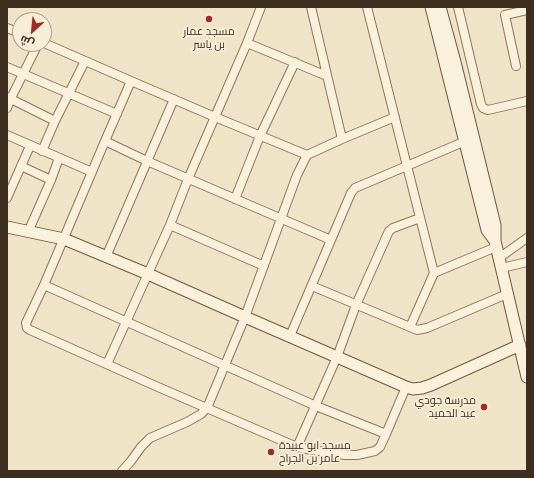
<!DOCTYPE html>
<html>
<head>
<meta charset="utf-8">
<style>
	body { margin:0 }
	#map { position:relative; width:534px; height:478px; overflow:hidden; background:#f0e4c8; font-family:Merriweather,Cairo,serif }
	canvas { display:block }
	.frame { position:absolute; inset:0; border:8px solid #3d2e20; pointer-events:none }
	.north { position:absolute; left:12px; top:12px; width:40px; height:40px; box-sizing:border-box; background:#f7eed8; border:1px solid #ada18e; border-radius:50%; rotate:207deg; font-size:11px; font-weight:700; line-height:16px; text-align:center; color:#3d2e20 }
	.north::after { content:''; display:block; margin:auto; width:14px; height:18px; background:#9e2a2b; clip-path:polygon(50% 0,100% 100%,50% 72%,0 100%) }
</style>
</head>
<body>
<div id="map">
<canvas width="534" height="478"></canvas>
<div class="frame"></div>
<div class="north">ش</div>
</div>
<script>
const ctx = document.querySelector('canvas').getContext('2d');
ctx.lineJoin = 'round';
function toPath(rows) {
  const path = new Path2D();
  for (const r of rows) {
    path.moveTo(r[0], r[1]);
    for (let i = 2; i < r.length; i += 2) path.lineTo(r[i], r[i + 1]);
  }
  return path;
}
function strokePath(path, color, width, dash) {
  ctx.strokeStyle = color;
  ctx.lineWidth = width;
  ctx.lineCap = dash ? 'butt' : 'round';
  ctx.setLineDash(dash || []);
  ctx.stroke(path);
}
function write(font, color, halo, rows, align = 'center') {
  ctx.font = font + ' Merriweather,Cairo,serif';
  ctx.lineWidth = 3.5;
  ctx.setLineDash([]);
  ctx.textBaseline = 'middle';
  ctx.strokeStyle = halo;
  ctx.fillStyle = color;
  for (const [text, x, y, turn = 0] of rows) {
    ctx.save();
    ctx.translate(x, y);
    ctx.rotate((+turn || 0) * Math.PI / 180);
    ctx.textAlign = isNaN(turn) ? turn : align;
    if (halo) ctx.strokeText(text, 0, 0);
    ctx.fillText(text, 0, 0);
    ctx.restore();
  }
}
const street = toPath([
	[311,7,342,139,395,117],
	[367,7,434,273],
	[458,7,481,104,483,108,488,110,527,101],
	[7,28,20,33],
	[44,43,131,81,105,141],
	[247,43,327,76],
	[516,66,505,15,527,10],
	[7,67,117,114],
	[131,81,215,117,307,155,342,139],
	[7,97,55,121],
	[7,108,11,98,38,44],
	[7,135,92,172],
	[42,151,55,121,85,61],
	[21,166,51,180],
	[7,198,30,146],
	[235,199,260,136,295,62],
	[170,225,264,266],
	[28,232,51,180,59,158],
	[331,240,147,161,105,141,44,285,26,323,27,328,30,330,158,387,297,447,312,450,345,455,357,455,375,451,380,447,386,434,406,387],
	[106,257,174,99],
	[499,258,527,238],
	[502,268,527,262],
	[44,285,316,406,386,434],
	[312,286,417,330,427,328,507,294],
	[410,327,434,273,496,247],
	[290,336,351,193,355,188,468,140],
	[107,364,170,225,188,179,247,43,261,7],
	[297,447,337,357,356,305,389,231,393,228,420,218],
	[122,471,131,461,141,447,150,438,187,422,201,414,207,408,245,317,297,175,307,155]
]);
const secondary = toPath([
	[431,7,487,230,495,241],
	[440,7,455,62,495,225,495,241,527,377],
	[7,227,64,239,148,274,245,317,406,387,413,389,422,388,431,385,520,345]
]);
const markers = [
	[209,19,4,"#9e2a2b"],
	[484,407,4,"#9e2a2b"],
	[271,452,4,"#9e2a2b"]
];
const poiNames = [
	["مسجد عمار",209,32],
	["بن ياسر",209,45],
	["مدرسة جودي",476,401,"right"],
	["عبد الحميد",476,414,"right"],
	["مسجد ابو عبيدة",279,446,"left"],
	["عامر بن الجراح",279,459,"left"]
];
strokePath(street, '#8d765c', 10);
strokePath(secondary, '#6f573f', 13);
strokePath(street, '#faf1dc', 8);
strokePath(secondary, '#faf1dc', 11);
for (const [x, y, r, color] of markers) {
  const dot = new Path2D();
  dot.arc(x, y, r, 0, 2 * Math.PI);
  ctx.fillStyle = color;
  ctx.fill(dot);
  strokePath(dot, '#f7eed8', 1.5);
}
write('11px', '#3d2e20', '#f7eed8', poiNames);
</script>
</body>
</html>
